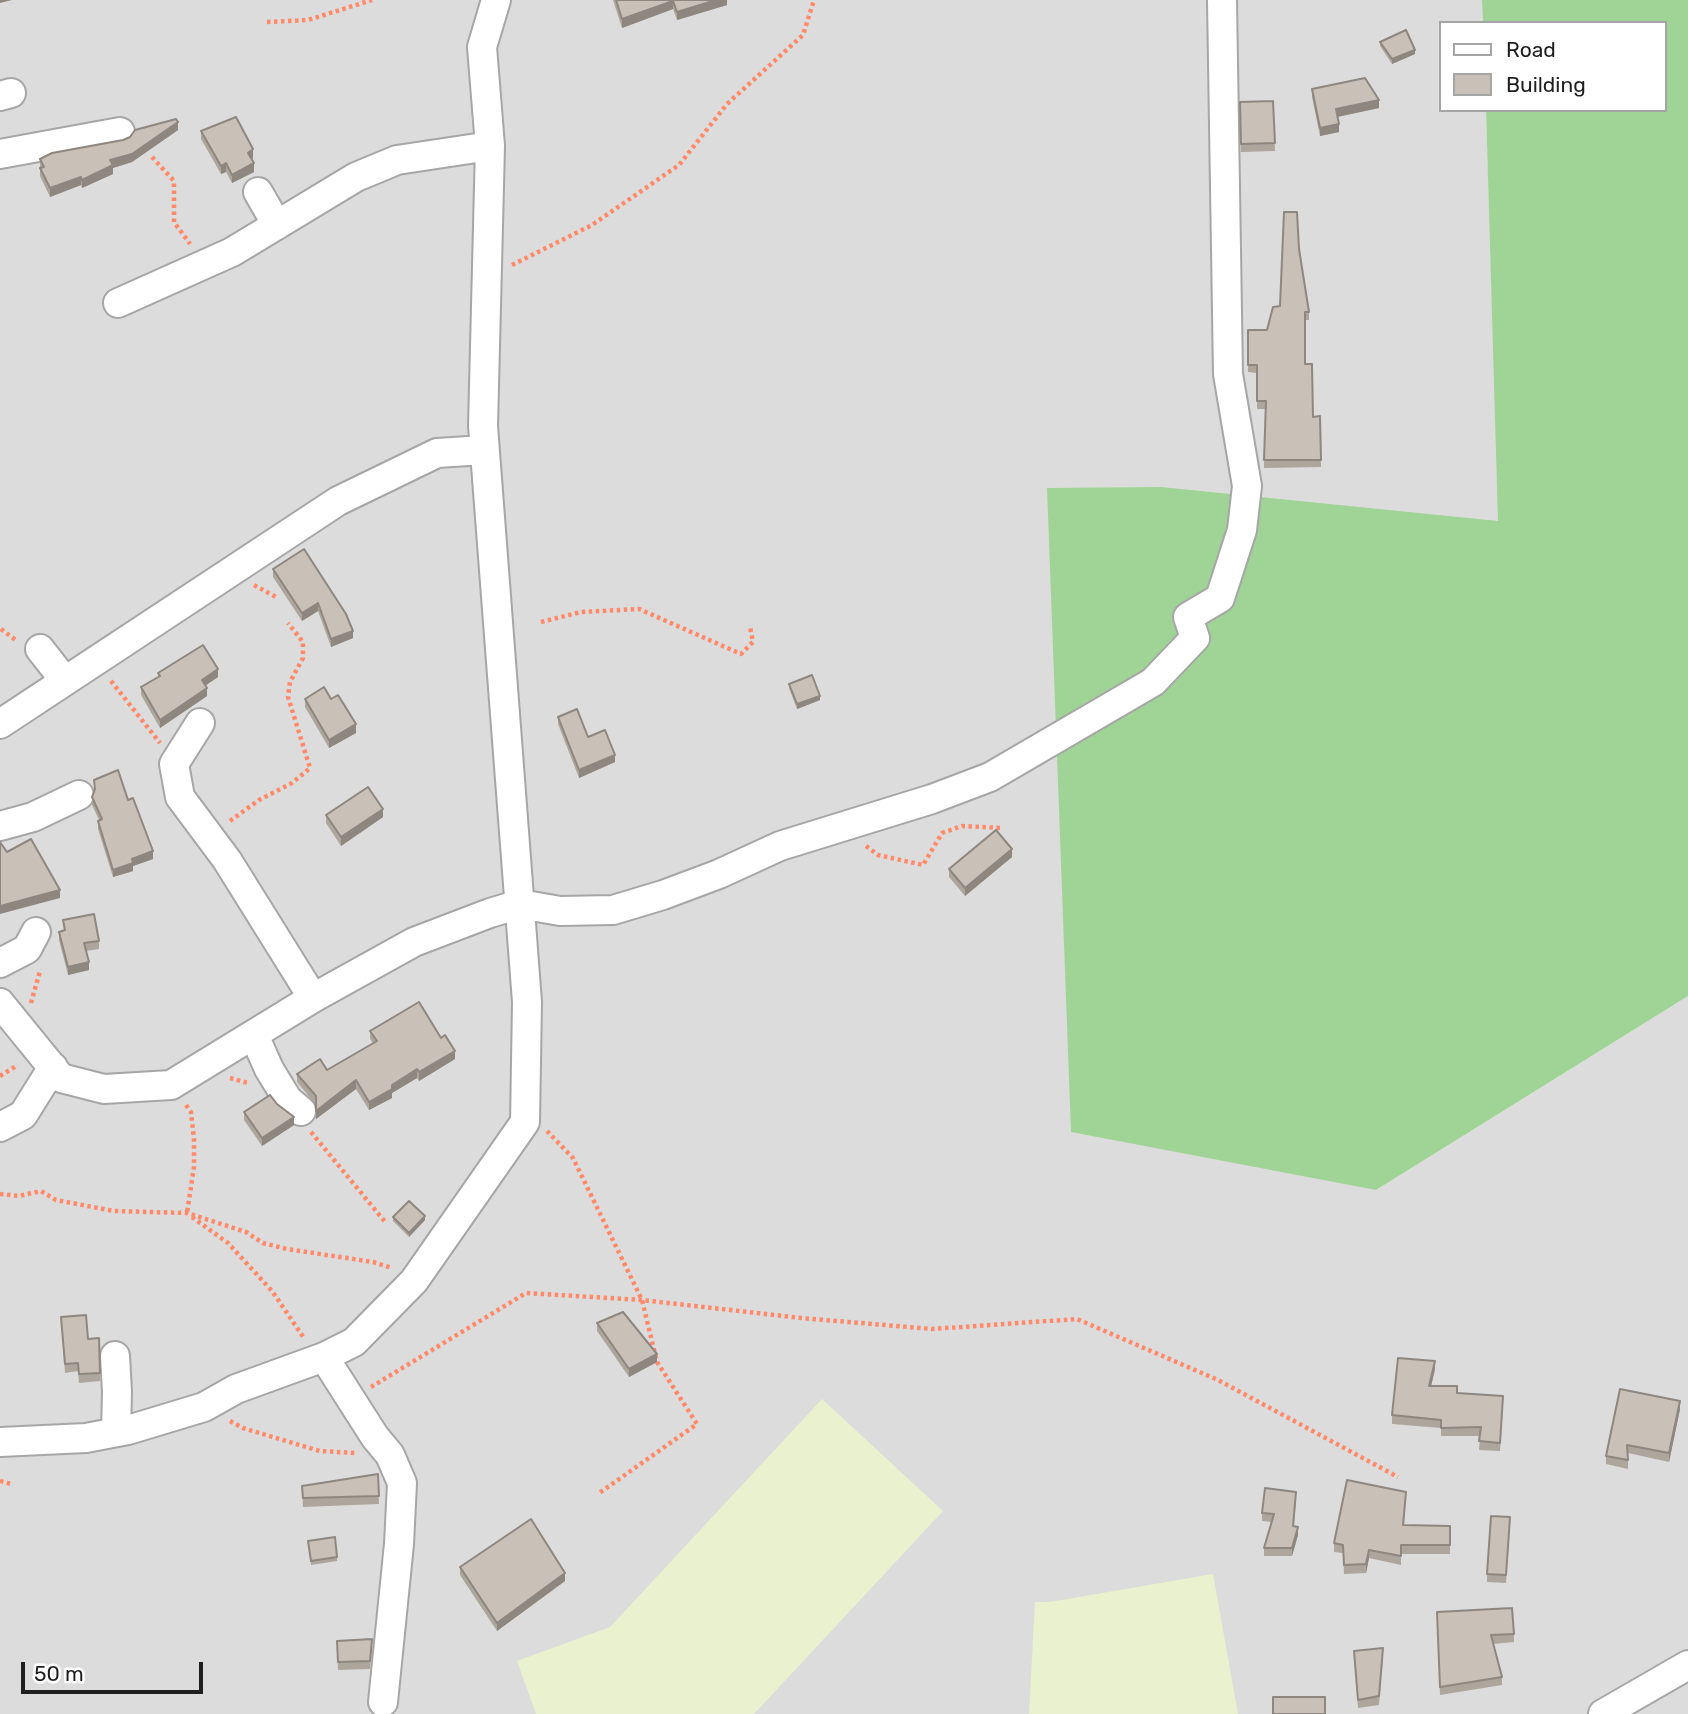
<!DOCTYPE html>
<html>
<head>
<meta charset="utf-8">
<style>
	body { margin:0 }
	#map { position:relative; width:1688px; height:1714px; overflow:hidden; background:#f1eee5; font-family:Rubik,sans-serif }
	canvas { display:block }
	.legend { position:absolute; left:1439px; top:21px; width:228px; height:91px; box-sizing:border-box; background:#fff; border:2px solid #a5a5a5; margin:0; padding:9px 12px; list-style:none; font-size:21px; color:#1f1f1f }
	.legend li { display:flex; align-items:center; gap:14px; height:35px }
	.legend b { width:35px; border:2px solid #a5a5a5 }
	.scale { position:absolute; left:21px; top:1662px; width:182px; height:32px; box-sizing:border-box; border:4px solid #1f1f1f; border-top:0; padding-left:9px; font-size:21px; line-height:24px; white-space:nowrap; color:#1f1f1f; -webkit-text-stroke:5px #fff; paint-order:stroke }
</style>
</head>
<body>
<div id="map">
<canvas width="1688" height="1714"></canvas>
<ul class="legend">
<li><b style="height:9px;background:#fff"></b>Road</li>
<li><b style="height:19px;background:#c9c1b7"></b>Building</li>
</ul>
<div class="scale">50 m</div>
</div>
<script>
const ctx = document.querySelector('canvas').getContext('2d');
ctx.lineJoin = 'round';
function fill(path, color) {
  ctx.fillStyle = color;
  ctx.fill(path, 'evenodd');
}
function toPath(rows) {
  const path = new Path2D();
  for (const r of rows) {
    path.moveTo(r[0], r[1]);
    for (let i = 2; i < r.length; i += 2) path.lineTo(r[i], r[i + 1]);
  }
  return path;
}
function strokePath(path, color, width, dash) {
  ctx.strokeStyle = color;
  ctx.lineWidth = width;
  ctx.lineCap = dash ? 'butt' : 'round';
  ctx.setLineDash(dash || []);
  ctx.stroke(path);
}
const residential = toPath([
	[0,0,1482,0,1483,23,1441,23,1441,110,1486,110,1499,521,1376,1190,1688,996,1688,1714,0,1714]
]);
const farmland = toPath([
	[822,1399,943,1511,754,1714,536,1714,517,1661,610,1627],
	[1213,1574,1238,1714,1029,1714,1035,1602,1050,1602]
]);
const forest = toPath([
	[1482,0,1688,0,1688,996,1376,1190,1071,1132,1047,488,1161,487,1498,521,1486,110,1665,110,1665,23,1483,23]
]);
const path = toPath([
	[267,22,308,20,372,0],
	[152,157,174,181,174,222,190,244],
	[512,265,592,225,679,165,727,104,803,35,814,0],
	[254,585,276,597],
	[541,622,581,612,639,609,741,654,753,642,750,627],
	[1,629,17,641],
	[111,681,160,743],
	[230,821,259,800,292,783,310,768,288,697,290,682,303,658,303,642,288,623],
	[866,846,878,855,923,865,942,833,962,826,1002,828],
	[31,1003,40,971],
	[0,1076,18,1065],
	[230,1078,248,1083],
	[186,1105,191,1112,194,1139,194,1167,187,1213],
	[547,1131,573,1158,642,1300,657,1362,697,1424,598,1494],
	[311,1132,386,1223],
	[0,1194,19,1196,41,1191,56,1200,114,1211,187,1213,246,1232,263,1243,287,1249,373,1262,392,1268],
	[192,1217,228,1243,272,1291,304,1338],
	[371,1387,526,1293,642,1300,801,1318,932,1329,1077,1319,1218,1380,1398,1477],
	[230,1421,243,1428,320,1451,356,1453],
	[0,1481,11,1484]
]);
const minor = toPath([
	[0,96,11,93],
	[0,154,120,132],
	[258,192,277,225],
	[118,303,232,252,356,177,397,160,490,146],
	[40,649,65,681],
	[200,723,174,764,180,797,227,860,313,998],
	[0,724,338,501,437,453,484,450],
	[0,826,33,817,79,795],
	[0,963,27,949,36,932],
	[0,1003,61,1078,104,1089,171,1085,313,998,414,942,490,913,520,904,560,911,613,910,663,895,719,874,780,846,932,799,990,777,1153,682,1195,638,1188,617,1220,598,1242,530,1247,486,1228,374,1222,0],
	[254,1035,269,1069,288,1100,301,1111],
	[0,1127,23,1115,53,1067],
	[115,1356,117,1392,116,1432],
	[324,1357,375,1437,390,1455,402,1483,399,1544,383,1702],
	[0,1442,86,1438,128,1430,204,1407,236,1389,324,1357,354,1342,414,1281,525,1122,527,1002,483,426,490,146,482,47,496,0],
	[1603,1714,1688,1665]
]);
const wall = toPath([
	[613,0,727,0,727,5,677,20,673,9,622,28],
	[1380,42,1415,54,1392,64,1380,46],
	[1312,89,1379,108,1338,117,1339,132,1320,136,1312,97],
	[1273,101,1275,151,1241,152,1240,102],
	[178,130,132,162,113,168,113,174,82,188,81,185,50,197,40,176,40,159],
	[201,131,253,158,251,159,254,172,232,183,226,172,221,174,201,139],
	[1299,249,1309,312,1309,320,1305,320,1305,364,1313,417,1320,416,1321,467,1264,468,1265,409,1257,409,1257,373,1248,372,1248,330,1267,330,1280,306],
	[304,549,353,638,331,647,318,611,302,621,273,577,273,569],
	[158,673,218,677,205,685,207,696,160,728,141,695,141,687,158,677],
	[789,684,820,700,797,709,789,688],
	[305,699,331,699,356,733,329,748,305,707],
	[558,717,588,737,615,762,579,778,558,724],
	[94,780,128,800,153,859,133,866,133,871,113,877,98,829,98,821,99,820,92,805,92,797,95,791],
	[326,815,383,817,341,846,326,823],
	[1012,857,965,896,949,877,949,869],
	[63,920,99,941,99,949,86,951,89,970,68,975,59,940,59,932,64,931],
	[370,1031,441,1038,455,1059,419,1081,417,1078,392,1093,392,1098,369,1110,356,1089,316,1119,316,1105,297,1082,297,1074,327,1070,373,1043,370,1039],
	[277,1104,294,1125,262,1146,244,1120,244,1112],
	[393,1217,425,1220,409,1237,393,1221],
	[61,1317,88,1339,99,1338,100,1381,79,1383,78,1371,65,1373],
	[597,1323,657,1362,629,1377,597,1331],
	[1435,1369,1431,1386,1503,1405,1500,1451,1479,1450,1480,1436,1441,1436,1441,1428,1392,1424,1392,1415],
	[1680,1409,1669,1462,1628,1453,1628,1469,1606,1464,1606,1456],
	[378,1474,379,1504,303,1507,302,1486],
	[1296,1500,1294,1526,1298,1535,1292,1556,1264,1556,1264,1548,1271,1522,1262,1521,1262,1513],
	[1406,1500,1404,1525,1450,1526,1450,1554,1401,1554,1401,1565,1369,1558,1366,1573,1344,1574,1343,1553,1334,1552,1334,1543],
	[1510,1526,1506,1583,1487,1582,1487,1574],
	[308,1541,337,1557,337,1561,311,1565],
	[460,1567,565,1581,497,1631,460,1575],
	[1437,1612,1514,1634,1514,1642,1493,1644,1502,1677,1502,1685,1440,1695],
	[337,1641,372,1647,370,1669,338,1670],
	[1354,1651,1383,1657,1379,1705,1358,1708]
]);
const shadedWall = toPath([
	[0,0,12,0,0,3],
	[716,0,727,0,727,5,677,20,677,12],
	[673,1,673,9,622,28,622,19],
	[1415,50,1415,54,1392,64,1392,59],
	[1379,100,1379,108,1336,117,1336,109],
	[178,122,178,130,132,162,113,168,113,174,82,188,82,180,110,160],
	[1339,124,1339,132,1320,136,1320,128],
	[253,149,253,158,248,161,248,153],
	[226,163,226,172,221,174,221,166],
	[254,163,254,172,232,183,232,175],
	[81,177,81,185,50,197,50,188],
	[318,603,318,611,302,621,302,613],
	[353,631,353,638,331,647,331,639],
	[218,669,218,677,202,688,202,680],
	[207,688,207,696,160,728,160,720],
	[820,696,820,700,797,709,797,704],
	[356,724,356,733,329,748,329,740],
	[615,755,615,762,579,778,579,770],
	[383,809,383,817,341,846,341,837],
	[1012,849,1012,857,965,896,965,888],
	[153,851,153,859,133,866,133,871,113,877,113,870,132,859],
	[60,890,60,898,0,914,0,906],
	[89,962,89,970,68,975,68,967],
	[455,1051,455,1059,419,1081,419,1072],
	[417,1069,417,1078,392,1093,392,1098,369,1110,369,1102,392,1085],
	[356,1080,356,1089,316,1119,316,1111],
	[294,1117,294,1125,262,1146,262,1138],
	[425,1216,425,1220,409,1237,409,1233],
	[657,1354,657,1362,629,1377,629,1369],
	[1435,1361,1435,1369,1429,1395,1429,1386],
	[1680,1401,1680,1409,1669,1462,1669,1453],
	[1298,1527,1298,1535,1292,1556,1292,1548],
	[1369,1550,1369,1558,1366,1573,1366,1564],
	[565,1573,565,1581,497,1631,497,1623]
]);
const building = toPath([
	[616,0,716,0,677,12,673,1,622,19,616,0],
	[1406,30,1415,50,1392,59,1380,42,1406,30],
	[1365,78,1379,100,1336,109,1339,124,1320,128,1312,89,1365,78],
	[1273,101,1275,143,1241,144,1240,102,1273,101],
	[236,117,253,149,248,153,254,163,232,175,226,163,221,166,201,131,236,117],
	[176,119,178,122,132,154,110,160,113,165,82,180,81,177,50,188,40,168,44,167,40,159,52,153,123,140,130,137,135,130,176,119],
	[1284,212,1297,212,1299,249,1309,312,1305,312,1305,364,1312,364,1313,417,1320,416,1321,460,1264,460,1266,401,1257,401,1257,365,1248,365,1248,330,1267,330,1273,307,1280,306,1284,212],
	[304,549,346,614,353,631,331,639,318,603,302,613,273,569,304,549],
	[203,645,218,669,202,680,207,688,160,720,141,687,160,676,158,673,203,645],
	[812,675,820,696,797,704,789,684,812,675],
	[324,687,331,699,338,695,356,724,329,740,305,699,324,687],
	[577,709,588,737,605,730,615,755,579,770,558,717,577,709],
	[118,770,128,800,133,798,153,851,132,859,133,863,113,870,98,821,102,819,92,797,95,789,94,780,118,770],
	[368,787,383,809,341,837,326,815,368,787],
	[996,830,1012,849,965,888,949,869,996,830],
	[31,839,60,890,0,906,0,842,7,852,31,839],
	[94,914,99,941,84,943,89,962,68,967,59,932,65,930,63,920,94,914],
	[419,1002,441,1038,445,1035,455,1051,419,1072,417,1069,392,1085,392,1089,369,1102,356,1080,316,1111,316,1096,297,1074,320,1059,327,1070,377,1041,370,1031,419,1002],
	[270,1095,277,1104,294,1117,262,1138,244,1112,270,1095],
	[409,1201,425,1216,409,1233,393,1217,409,1201],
	[623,1312,657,1354,629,1369,597,1323,623,1312],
	[86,1315,88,1339,99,1338,100,1373,79,1374,78,1363,65,1364,61,1317,86,1315],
	[1398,1358,1435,1361,1429,1386,1457,1386,1457,1393,1503,1396,1500,1443,1479,1441,1481,1427,1441,1428,1441,1420,1392,1415,1398,1358],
	[1620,1389,1680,1401,1669,1453,1627,1445,1628,1460,1606,1456,1620,1389],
	[378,1474,379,1496,303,1498,302,1486,378,1474],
	[1347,1480,1406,1492,1403,1525,1450,1526,1450,1545,1401,1545,1401,1556,1369,1550,1366,1564,1344,1565,1343,1545,1334,1543,1347,1480],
	[1265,1488,1296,1492,1293,1526,1298,1527,1292,1548,1264,1548,1274,1514,1262,1513,1265,1488],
	[1491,1516,1510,1517,1506,1575,1487,1574,1491,1516],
	[531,1519,565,1573,497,1623,460,1567,531,1519],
	[335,1537,337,1557,311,1561,308,1541,335,1537],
	[1512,1608,1514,1634,1491,1635,1502,1677,1440,1687,1437,1612,1512,1608],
	[372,1639,370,1661,338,1662,337,1641,372,1639],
	[1383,1648,1379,1696,1358,1700,1354,1651,1383,1648],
	[1273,1697,1325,1697,1325,1714,1273,1714,1273,1697]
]);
fill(residential, '#dddcdc');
fill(farmland, '#eaf1ce');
fill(forest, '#a0d496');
strokePath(minor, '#a6a6a6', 32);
strokePath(path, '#ff8968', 4.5, [3.5, 3.5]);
strokePath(minor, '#fff', 28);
fill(wall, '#ada69d');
fill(shadedWall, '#8d8780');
fill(building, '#c9c1b7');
strokePath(building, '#8d8780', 2);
</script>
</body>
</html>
